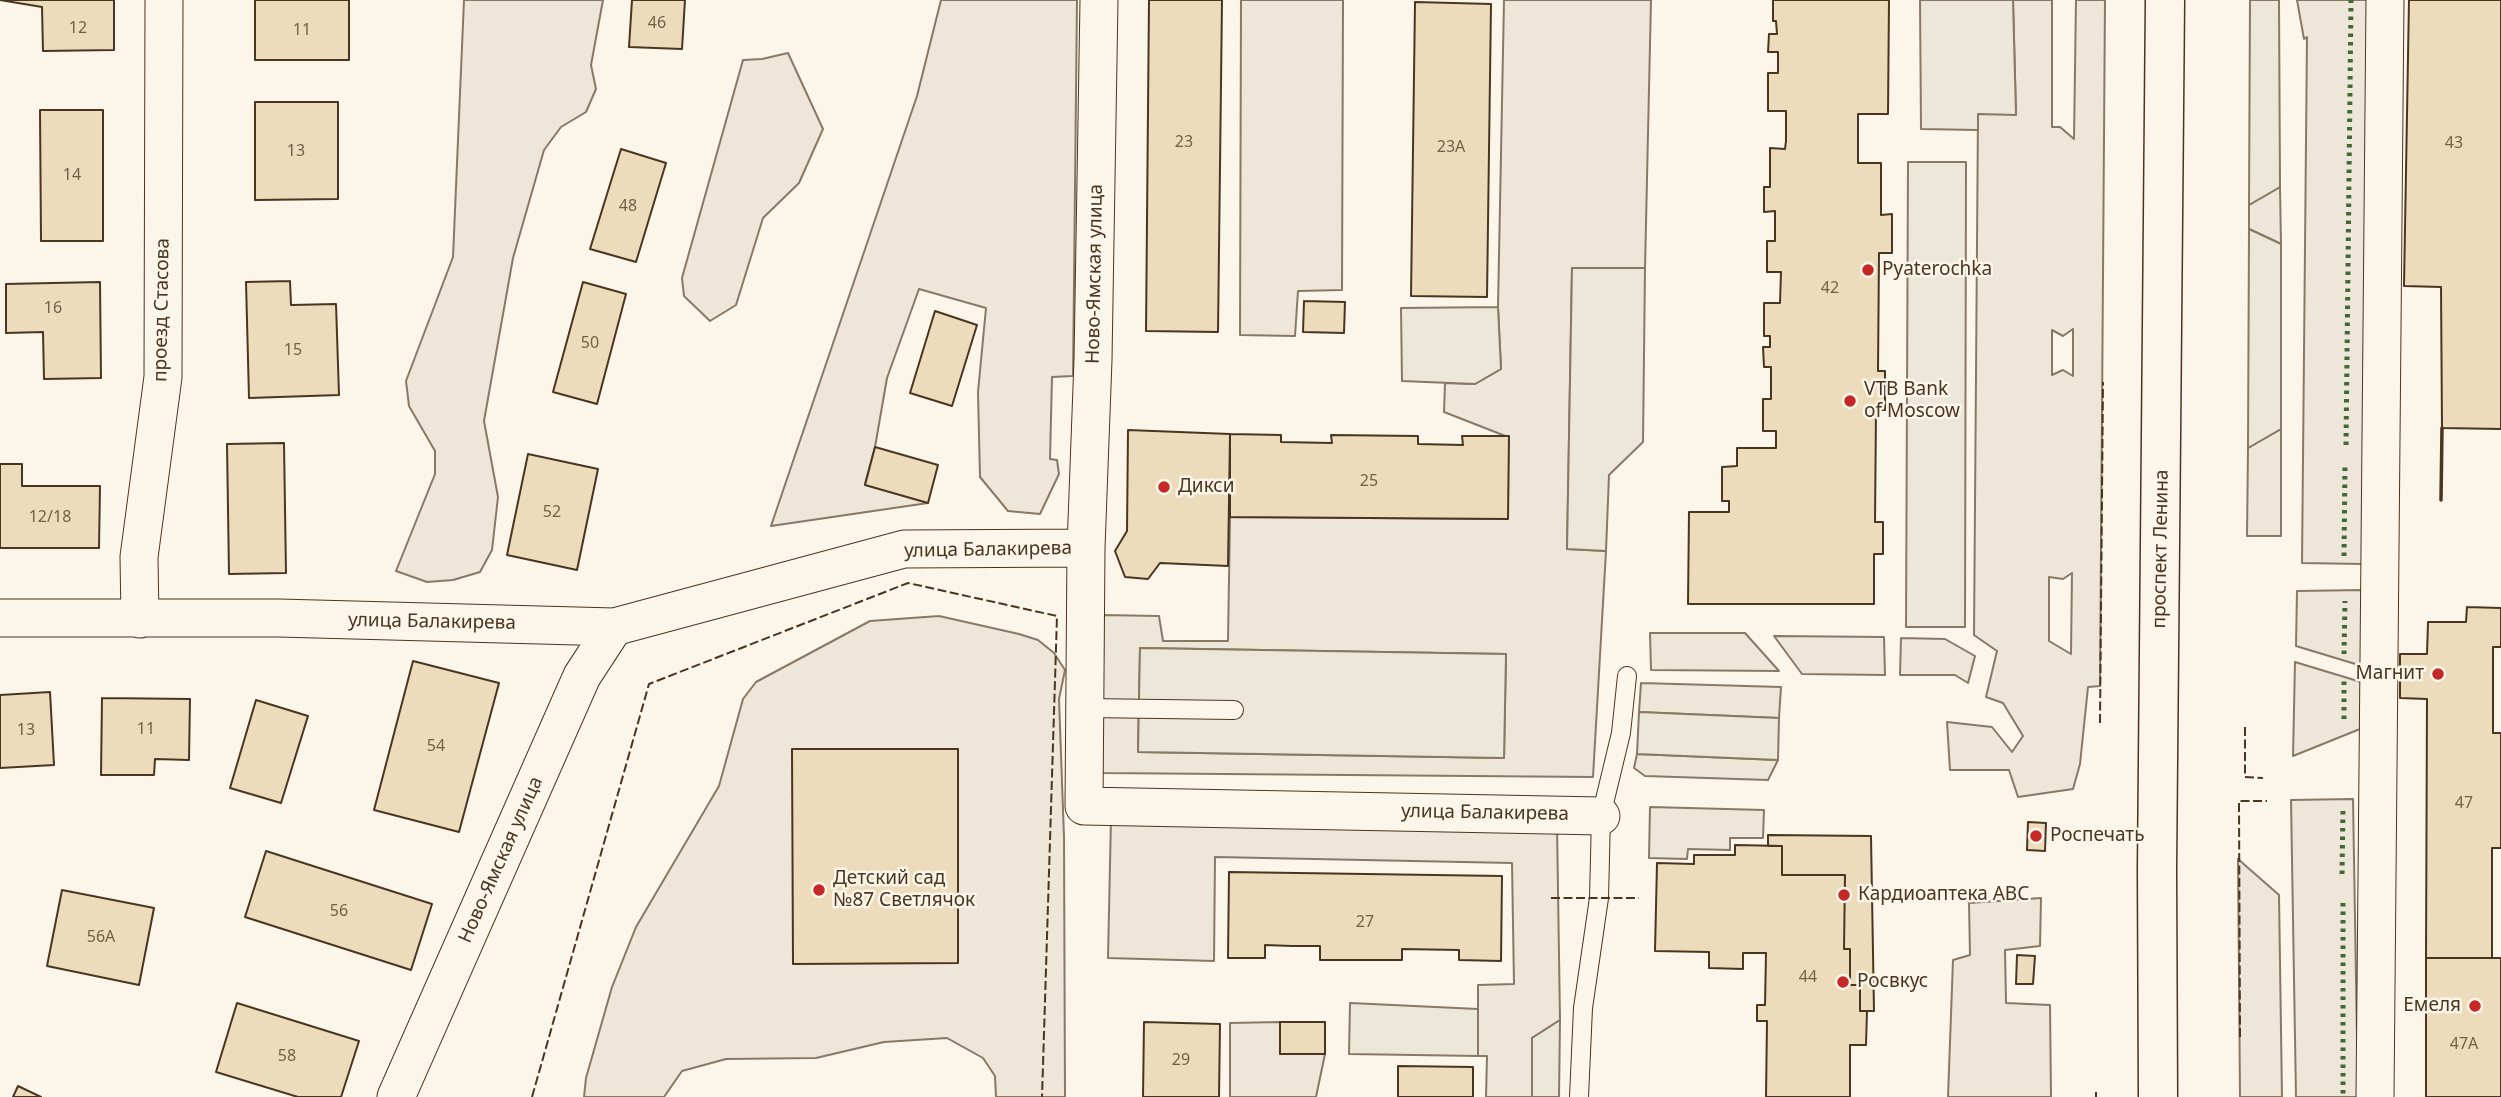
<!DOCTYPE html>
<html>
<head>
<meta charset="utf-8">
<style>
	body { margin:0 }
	canvas { display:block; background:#fbf6e9 }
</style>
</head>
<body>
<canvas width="2501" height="1097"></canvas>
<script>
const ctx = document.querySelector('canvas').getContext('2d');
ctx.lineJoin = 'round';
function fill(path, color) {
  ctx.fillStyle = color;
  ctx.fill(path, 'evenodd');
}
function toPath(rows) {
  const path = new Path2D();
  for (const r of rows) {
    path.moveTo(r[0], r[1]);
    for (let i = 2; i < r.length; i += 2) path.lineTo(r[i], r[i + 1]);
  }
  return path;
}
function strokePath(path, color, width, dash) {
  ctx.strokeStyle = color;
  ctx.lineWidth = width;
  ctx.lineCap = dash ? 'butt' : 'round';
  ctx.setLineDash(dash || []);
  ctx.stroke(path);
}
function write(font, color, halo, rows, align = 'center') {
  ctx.font = font + ' "Noto Sans",sans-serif';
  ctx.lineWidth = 5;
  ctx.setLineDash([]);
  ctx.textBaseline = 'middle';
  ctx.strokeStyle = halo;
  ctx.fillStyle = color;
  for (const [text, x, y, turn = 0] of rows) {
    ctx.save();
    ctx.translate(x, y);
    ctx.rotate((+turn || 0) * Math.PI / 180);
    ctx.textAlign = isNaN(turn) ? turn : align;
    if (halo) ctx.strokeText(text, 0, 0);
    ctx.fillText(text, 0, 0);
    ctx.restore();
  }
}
const green = toPath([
	[464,0,603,0,591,65,596,89,586,112,561,127,544,150,513,258,484,421,498,497,492,550,480,572,453,580,427,582,396,571,435,474,435,451,409,406,406,381,453,257,464,0],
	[941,0,1077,0,1073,376,1052,377,1050,459,1057,460,1059,474,1040,514,1008,511,980,477,978,392,986,308,919,289,887,378,875,447,865,484,928,503,771,526,917,96,941,0],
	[1241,0,1343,0,1342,290,1298,291,1295,336,1240,335,1241,0],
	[1504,0,1651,0,1645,268,1572,268,1567,549,1606,551,1593,777,1102,773,1102,615,1159,616,1163,641,1228,641,1230,517,1507,519,1508,437,1444,412,1445,383,1475,384,1501,369,1498,307,1504,0],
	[1140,648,1506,654,1504,758,1138,752,1140,648],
	[2013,0,2052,0,2052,127,2060,127,2074,139,2076,0,2105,0,2100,686,2088,687,2080,764,2073,789,2018,797,2009,770,1950,770,1947,722,1992,727,2012,752,2023,736,2003,703,1986,697,1997,651,1974,635,1978,114,2016,114,2013,0],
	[2073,329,2073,376,2063,370,2052,375,2052,330,2063,336,2073,329],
	[2072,573,2071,654,2049,641,2049,577,2063,579,2072,573],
	[2297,0,2368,0,2363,564,2302,563,2307,37,2304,39,2297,0],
	[788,53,823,129,799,183,763,218,736,305,710,321,684,296,682,278,743,60,762,59,788,53],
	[2280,187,2281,244,2249,229,2249,205,2280,187],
	[2281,429,2281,536,2247,536,2248,448,2281,429],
	[2363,590,2362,666,2296,646,2297,591,2363,590],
	[939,616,1019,634,1038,640,1054,653,1065,670,1059,699,1064,837,1065,1097,996,1097,995,1076,983,1058,947,1038,884,1042,816,1058,726,1059,682,1071,664,1097,584,1097,586,1078,612,987,636,927,719,786,743,699,756,682,870,621,939,616],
	[1650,633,1745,633,1779,671,1651,670,1650,633],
	[1774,636,1884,637,1885,675,1802,674,1774,636],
	[1901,638,1945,639,1975,656,1968,683,1955,675,1900,675,1901,638],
	[2295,662,2361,682,2360,729,2293,756,2295,662],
	[1641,683,1781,687,1779,718,1639,712,1641,683],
	[1637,754,1778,760,1768,780,1645,776,1634,768,1637,754],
	[2353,799,2358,1097,2296,1097,2291,800,2353,799],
	[1650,807,1764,810,1763,838,1730,838,1730,850,1688,849,1687,859,1649,858,1650,807],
	[1111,818,1557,825,1560,1020,1532,1038,1532,1097,1486,1097,1487,1056,1478,1056,1478,985,1514,984,1512,863,1215,857,1214,961,1108,958,1111,818],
	[2238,859,2279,895,2282,1097,2240,1097,2238,859],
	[2041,898,2040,946,2005,950,2006,1003,2050,1005,2051,1097,1948,1097,1953,960,1970,955,1969,903,2041,898],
	[1280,1022,1280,1054,1325,1054,1316,1097,1230,1097,1230,1023,1280,1022]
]);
const parking = toPath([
	[1920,0,2013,0,2016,115,1978,114,1978,130,1921,129,1920,0],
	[2250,0,2279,0,2280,187,2249,205,2250,0],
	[1908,162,1966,162,1965,627,1906,627,1908,162],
	[2249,229,2281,244,2281,429,2248,448,2249,229],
	[1572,268,1645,268,1643,442,1609,475,1606,551,1567,549,1572,268],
	[1498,307,1501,369,1475,384,1402,381,1401,308,1498,307],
	[1140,648,1506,654,1504,758,1138,752,1140,648],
	[1639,712,1779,718,1778,760,1637,754,1639,712],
	[1350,1003,1478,1009,1478,1056,1349,1054,1350,1003],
	[1560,1020,1559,1097,1532,1097,1532,1038,1560,1020]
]);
const building = toPath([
	[0,0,114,0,114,50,43,51,42,7,0,0],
	[255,0,349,0,349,60,255,60,255,0],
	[632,0,685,0,682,49,629,47,632,0],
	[1149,0,1222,0,1218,332,1146,331,1149,0],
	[1773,0,1889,0,1888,114,1858,114,1858,163,1881,163,1881,215,1892,214,1892,253,1879,253,1878,371,1885,371,1885,410,1876,410,1875,522,1883,522,1883,554,1874,554,1874,604,1688,604,1689,512,1729,512,1729,501,1722,501,1722,467,1737,466,1737,448,1776,448,1776,431,1763,431,1763,399,1771,399,1771,367,1764,367,1763,347,1770,347,1770,336,1764,336,1764,303,1780,303,1781,272,1767,272,1767,241,1775,241,1775,211,1764,212,1764,187,1770,187,1770,148,1785,149,1786,141,1786,111,1768,111,1768,73,1778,73,1778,52,1768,52,1769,34,1777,34,1776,21,1773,21,1773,0],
	[2409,0,2501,0,2501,429,2442,428,2441,287,2404,286,2409,0],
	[1415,2,1491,4,1487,297,1411,296,1415,2],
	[255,102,338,102,338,199,255,200,255,102],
	[40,110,103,110,103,241,41,241,40,110],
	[621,149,666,163,636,262,590,249,621,149],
	[290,281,291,305,336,304,339,395,249,398,246,282,290,281],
	[100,282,101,378,44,379,43,332,6,333,6,284,100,282],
	[583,282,626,294,597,404,553,392,583,282],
	[1304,301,1345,302,1344,333,1303,332,1304,301],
	[935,311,977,325,952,406,910,393,935,311],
	[1128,430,1230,434,1228,566,1160,563,1148,579,1125,577,1115,551,1127,531,1128,430],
	[1230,434,1281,435,1281,442,1332,443,1331,435,1418,436,1418,444,1463,445,1462,436,1509,436,1508,519,1230,517,1230,434],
	[284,443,286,573,229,574,227,444,284,443],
	[875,447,938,465,928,503,865,485,875,447],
	[528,454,598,469,577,570,507,555,528,454],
	[0,464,22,464,22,486,100,486,99,548,0,548,0,464],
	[2467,607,2501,608,2501,647,2493,647,2493,733,2501,733,2501,848,2492,848,2492,958,2426,958,2427,699,2400,698,2400,654,2427,654,2428,622,2466,622,2467,607],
	[413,661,499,683,459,832,374,810,413,661],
	[50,692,54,765,0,768,0,695,50,692],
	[102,698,190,699,189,760,155,759,154,775,101,775,102,698],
	[256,700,308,716,281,803,230,788,256,700],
	[792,749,958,749,958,963,793,964,792,749],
	[2028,822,2046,823,2045,851,2027,850,2028,822],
	[1768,835,1871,836,1874,1011,1860,1011,1860,985,1850,985,1850,949,1844,949,1845,875,1782,875,1782,846,1768,846,1768,835],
	[1735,845,1782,846,1782,875,1845,875,1844,949,1850,949,1850,985,1860,985,1860,1011,1867,1011,1866,1045,1850,1045,1850,1097,1766,1097,1767,1021,1757,1021,1757,1005,1765,1005,1766,953,1743,953,1743,969,1709,968,1709,952,1655,951,1657,863,1694,864,1694,855,1735,855,1735,845],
	[266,851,432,904,411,970,245,917,266,851],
	[1229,872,1502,876,1501,961,1459,960,1459,950,1402,949,1402,960,1320,960,1320,946,1292,946,1265,945,1265,958,1228,958,1229,872],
	[62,890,154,908,139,985,47,966,62,890],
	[2017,955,2035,956,2033,984,2016,984,2017,955],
	[2426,958,2501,958,2501,1097,2426,1097,2426,958],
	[237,1003,359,1041,341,1097,298,1097,216,1072,237,1003],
	[1144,1022,1220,1024,1219,1097,1143,1097,1144,1022],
	[1280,1022,1325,1022,1325,1054,1280,1054,1280,1022],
	[1398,1066,1473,1067,1473,1097,1398,1097,1398,1066],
	[18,1086,41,1097,13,1097,18,1086]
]);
const lane = toPath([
	[1086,708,1234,710],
	[1579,1097,1583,1008,1599,898,1601,816,1621,733,1627,676]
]);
const street = toPath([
	[1099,0,1093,360,1086,548,1084,806,1601,816],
	[0,618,279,618,614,627,904,549,1086,548],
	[140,619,139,557,163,377,164,0],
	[396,1097,582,676,614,627],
	[2375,1097,2385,0]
]);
const primary = toPath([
	[2158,1097,2157,869,2165,0]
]);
const hedge = toPath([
	[2346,445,2351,0],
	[2344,556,2345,464],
	[2344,654,2345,601],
	[2344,719,2344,681],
	[2342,874,2343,809],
	[2343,903,2343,1097]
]);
const fence = toPath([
	[2100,723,2103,382],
	[2245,727,2245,777,2263,778],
	[1551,898,1639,898],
	[2240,1037,2239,801,2267,801],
	[532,1097,649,684,908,583,1057,616,1042,1097],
	[2096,1097,2096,1092]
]);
const wall = toPath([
	[2441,500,2442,428]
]);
const markers = [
	[1868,270,7,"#c62828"],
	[1850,401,7,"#c62828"],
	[1164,487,7,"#c62828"],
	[2438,674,7,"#c62828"],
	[2036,836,7,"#c62828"],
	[819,890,7,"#c62828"],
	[1844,895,7,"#c62828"],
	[1843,982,7,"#c62828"],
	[2475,1006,7,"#c62828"]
];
const numberNames = [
	["46",657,23],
	["12",78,28],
	["11",302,30],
	["23",1184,142],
	["43",2454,143],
	["23А",1451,147],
	["13",296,151],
	["14",72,175],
	["48",628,206],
	["42",1830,288],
	["16",53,308],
	["50",590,343],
	["15",293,350],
	["25",1369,481],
	["52",552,512],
	["12/18",50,517],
	["11",146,729],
	["13",26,730],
	["54",436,746],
	["47",2464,803],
	["56",339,911],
	["27",1365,922],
	["56А",101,937],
	["44",1808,977],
	["47А",2464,1044],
	["58",287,1056],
	["29",1181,1060]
];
const poiNames = [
	["Pyaterochka",1882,270],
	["VTB Bank",1864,390],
	["of Moscow",1864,412],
	["Дикси",1178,487],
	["Магнит",2424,674,"right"],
	["Роспечать",2050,836],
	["Детский сад",833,879],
	["№87 Светлячок",833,901],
	["Кардиоаптека ABC",1858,895],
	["Росвкус",1857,982],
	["Емеля",2461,1006,"right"]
];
const streetNames = [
	["Ново-Ямская улица",1095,274,-89],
	["проезд Стасова",162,310,-89],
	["проспект Ленина",2161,549,-89],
	["улица Балакирева",988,550,-1],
	["улица Балакирева",432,622,1],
	["улица Балакирева",1485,813,1],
	["Ново-Ямская улица",501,860,-66]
];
fill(green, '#ede6d9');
strokePath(green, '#887966', 2);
fill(parking, '#ede7d9');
strokePath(parking, '#887966', 2);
fill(building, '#ecdcbc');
strokePath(building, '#4a3520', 2);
strokePath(lane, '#4a3520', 20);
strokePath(street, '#4a3520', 39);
strokePath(primary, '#4a3520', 41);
strokePath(lane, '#fbf6e9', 18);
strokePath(street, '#fbf6e9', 37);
strokePath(primary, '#fbf6e9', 38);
strokePath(hedge, '#436837', 5, [3.5, 5]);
strokePath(fence, '#4a3520', 2, [9, 3.5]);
strokePath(wall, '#4a3520', 3.5);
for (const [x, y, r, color] of markers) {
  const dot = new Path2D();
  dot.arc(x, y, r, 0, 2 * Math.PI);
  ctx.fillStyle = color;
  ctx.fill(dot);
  strokePath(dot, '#fbf6e9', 2.5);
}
write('16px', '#725f47', null, numberNames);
write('19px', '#4a3520', '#fbf6e9', poiNames, 'left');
write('19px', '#4a3520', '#fbf6e9', streetNames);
</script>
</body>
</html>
